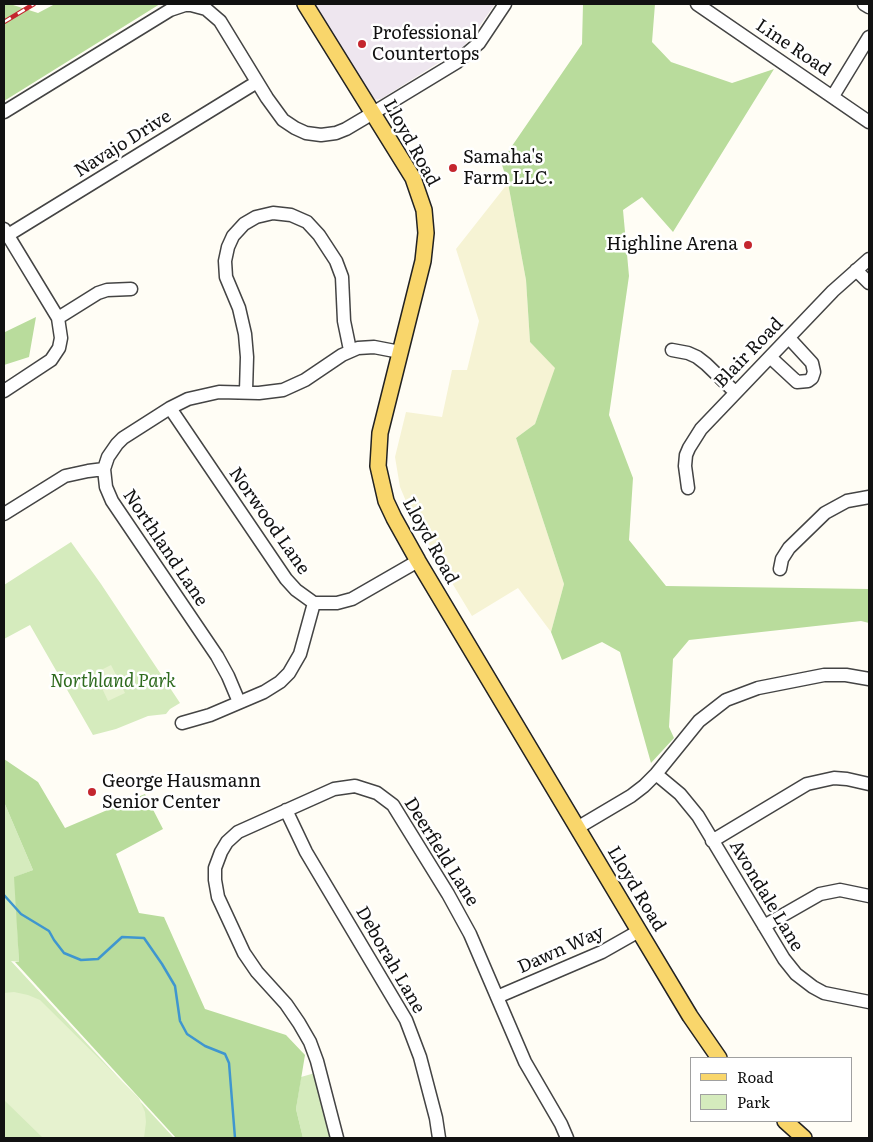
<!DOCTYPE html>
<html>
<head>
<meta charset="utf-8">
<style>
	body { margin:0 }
	#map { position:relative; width:873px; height:1142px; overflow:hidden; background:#fffdf5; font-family:Literata,serif }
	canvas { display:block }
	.frame { position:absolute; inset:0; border:5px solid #111; pointer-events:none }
	.legend { position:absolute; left:690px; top:1057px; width:162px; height:65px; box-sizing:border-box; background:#fff; border:1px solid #a0a0a0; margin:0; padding:6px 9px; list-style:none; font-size:15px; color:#111 }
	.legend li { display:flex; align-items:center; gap:10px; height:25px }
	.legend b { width:25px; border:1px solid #a0a0a0 }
</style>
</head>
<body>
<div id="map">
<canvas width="873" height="1142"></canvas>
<div class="frame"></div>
<ul class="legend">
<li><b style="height:6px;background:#f9d66b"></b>Road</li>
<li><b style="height:14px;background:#d5ebbd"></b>Park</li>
</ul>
</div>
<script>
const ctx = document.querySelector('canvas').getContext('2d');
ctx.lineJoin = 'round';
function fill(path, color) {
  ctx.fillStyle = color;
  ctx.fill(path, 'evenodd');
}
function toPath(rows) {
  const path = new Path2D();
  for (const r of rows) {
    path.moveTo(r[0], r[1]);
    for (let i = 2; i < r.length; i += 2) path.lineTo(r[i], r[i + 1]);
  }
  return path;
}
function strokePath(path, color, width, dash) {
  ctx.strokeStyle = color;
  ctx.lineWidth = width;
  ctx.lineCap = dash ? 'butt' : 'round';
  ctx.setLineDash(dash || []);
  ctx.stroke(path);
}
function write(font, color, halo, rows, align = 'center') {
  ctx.font = font + ' Literata,serif';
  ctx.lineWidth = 5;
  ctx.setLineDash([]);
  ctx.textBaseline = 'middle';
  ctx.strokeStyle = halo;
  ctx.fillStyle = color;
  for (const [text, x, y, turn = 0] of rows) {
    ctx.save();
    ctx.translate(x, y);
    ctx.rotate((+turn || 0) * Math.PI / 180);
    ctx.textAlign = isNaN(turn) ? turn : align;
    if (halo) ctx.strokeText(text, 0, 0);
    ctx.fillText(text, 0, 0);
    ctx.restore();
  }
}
const industrial = toPath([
	[314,4,495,4,474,34,462,48,381,99,374,100]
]);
const farmland = toPath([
	[508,183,526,280,530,342,556,368,535,424,516,438,564,584,551,632,518,588,472,616,414,520,400,487,395,457,406,412,442,417,452,370,467,370,479,321,456,249]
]);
const green = toPath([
	[71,542,101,584,180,703,170,709,166,714,148,716,116,729,93,735,30,625,4,639,4,585],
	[4,802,33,870,15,877,19,962,11,961,174,1138,4,1138],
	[315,1073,332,1138,303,1138,296,1109,301,1077]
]);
const forest = toPath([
	[4,4,10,4,38,13,55,4,160,4,4,101],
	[583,4,655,4,652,42,671,62,732,83,774,69,673,232,642,197,623,210,629,276,609,415,633,478,629,540,666,586,869,589,869,623,861,621,689,640,673,659,669,727,674,738,651,763,620,652,602,642,562,660,551,632,564,584,516,438,535,424,555,368,530,342,526,280,508,183,501,162,582,44],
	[36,317,29,357,4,365,4,331,5,332],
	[4,759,38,782,65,828,145,794,163,829,116,854,139,913,164,917,205,1009,286,1035,305,1055,296,1109,303,1138,176,1138,15,962,19,962,14,877,33,870,4,802]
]);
const pitch = toPath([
	[111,665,125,693,108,701,95,673],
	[14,992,28,995,40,1000,139,1098,145,1112,146,1122,144,1138,43,1138,4,1100,4,993]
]);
const stream = toPath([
	[4,895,21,914,49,931,54,940,64,953,81,960,98,959,122,937,144,938,162,964,175,986,180,1021,187,1034,205,1046,225,1054,229,1063,235,1138]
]);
const minor = toPath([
	[697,4,869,122],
	[864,4,869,7],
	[833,96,869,37],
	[4,112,170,10,185,5,191,5,206,9,220,21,267,98,283,120,295,128,306,133,321,135,336,133,346,129,373,113,457,62,479,43,505,4],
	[4,229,58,318,61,338,59,348,51,360,4,391],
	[8,235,257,82],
	[856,270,869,283],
	[58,318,98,293,107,290,131,289],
	[672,350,688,353,697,357,706,364,735,392],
	[770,357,797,382,808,381,812,378,814,372,812,363,789,338],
	[246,391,247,357,245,334,239,308,226,277,225,261,228,247,233,236,244,224,256,217,273,213,291,215,307,222,319,235,336,261,342,277,344,321,350,350],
	[170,408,286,579,296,590,314,603,337,603,352,599,418,561],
	[688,488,685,466,686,455,689,448,701,429,833,291,869,259],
	[4,514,65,476,88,471,104,469],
	[780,569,782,559,789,548,825,513,847,501,869,497],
	[239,702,228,676,217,656,112,501,106,487,104,469,108,457,117,444,123,438,170,408,188,399,219,392,259,393,283,390,305,380,342,355,358,348,374,347,400,352],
	[182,723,210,715,264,692,280,682,289,673,300,654,314,603],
	[656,774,680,794,698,816,784,959,796,974,813,987,824,993,869,1002],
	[286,810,306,852,406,1020,420,1057,436,1118,439,1138],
	[577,828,631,796,644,786,656,774,699,721,726,700,758,688,824,675,846,675,869,679],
	[712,841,807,784,834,778,847,779,869,784],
	[764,926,820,894,840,890,869,896],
	[497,997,602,952,639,931],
	[337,1138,317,1061,310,1042,299,1023,286,1004,257,972,244,953,218,897,215,880,215,868,221,852,227,842,238,832,334,789,355,786,377,793,393,805,448,894,470,934,525,1062,561,1124,567,1138]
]);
const major = toPath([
	[305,4,413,178,424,210,426,233,423,261,380,433,378,466,386,501,394,518,418,561,639,931,690,1016,719,1058],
	[785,1121,804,1138]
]);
const rail = toPath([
	[4,22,34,4]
]);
const markers = [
	[362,44,5,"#c4262e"],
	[453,168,5,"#c4262e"],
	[748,245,5,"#c4262e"],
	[92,792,5,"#c4262e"]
];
const poiNames = [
	["Professional",372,34],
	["Countertops",372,55],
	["Samaha's",463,158],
	["Farm LLC.",463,179],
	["Highline Arena",738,245,"right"],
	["George Hausmann",102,782],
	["Senior Center",102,803]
];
const streetNames = [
	["Line Road",793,48,34],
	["Lloyd Road",411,143,61],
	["Navajo Drive",123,144,-32],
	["Blair Road",749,353,-46],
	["Norwood Lane",269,521,55],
	["Lloyd Road",430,541,61],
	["Northland Lane",165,548,56],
	["Deerfield Lane",441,852,58],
	["Lloyd Road",636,889,59],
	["Avondale Lane",766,896,59],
	["Dawn Way",561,950,-24],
	["Deborah Lane",390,960,60]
];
const parkNames = [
	["Northland Park",113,682]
];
fill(industrial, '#eee6ef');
fill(farmland, '#f6f3d4');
fill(green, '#d5ebbd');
fill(forest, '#b9dc9c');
fill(pitch, '#e6f2cf');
strokePath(stream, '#3f96cf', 2.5);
strokePath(minor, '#444', 15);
strokePath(major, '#222', 18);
strokePath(minor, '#fff', 12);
strokePath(major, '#f9d66b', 15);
strokePath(rail, '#c4262e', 4.5);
strokePath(rail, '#fff', 2.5, [8]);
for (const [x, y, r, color] of markers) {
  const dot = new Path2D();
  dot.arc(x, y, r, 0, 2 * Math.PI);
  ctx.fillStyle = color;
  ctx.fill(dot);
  strokePath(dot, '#fff', 2);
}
write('18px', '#111', '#fff', poiNames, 'left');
write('18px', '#111', '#fff', streetNames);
write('italic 18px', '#2f6b1f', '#fff', parkNames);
</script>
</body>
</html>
